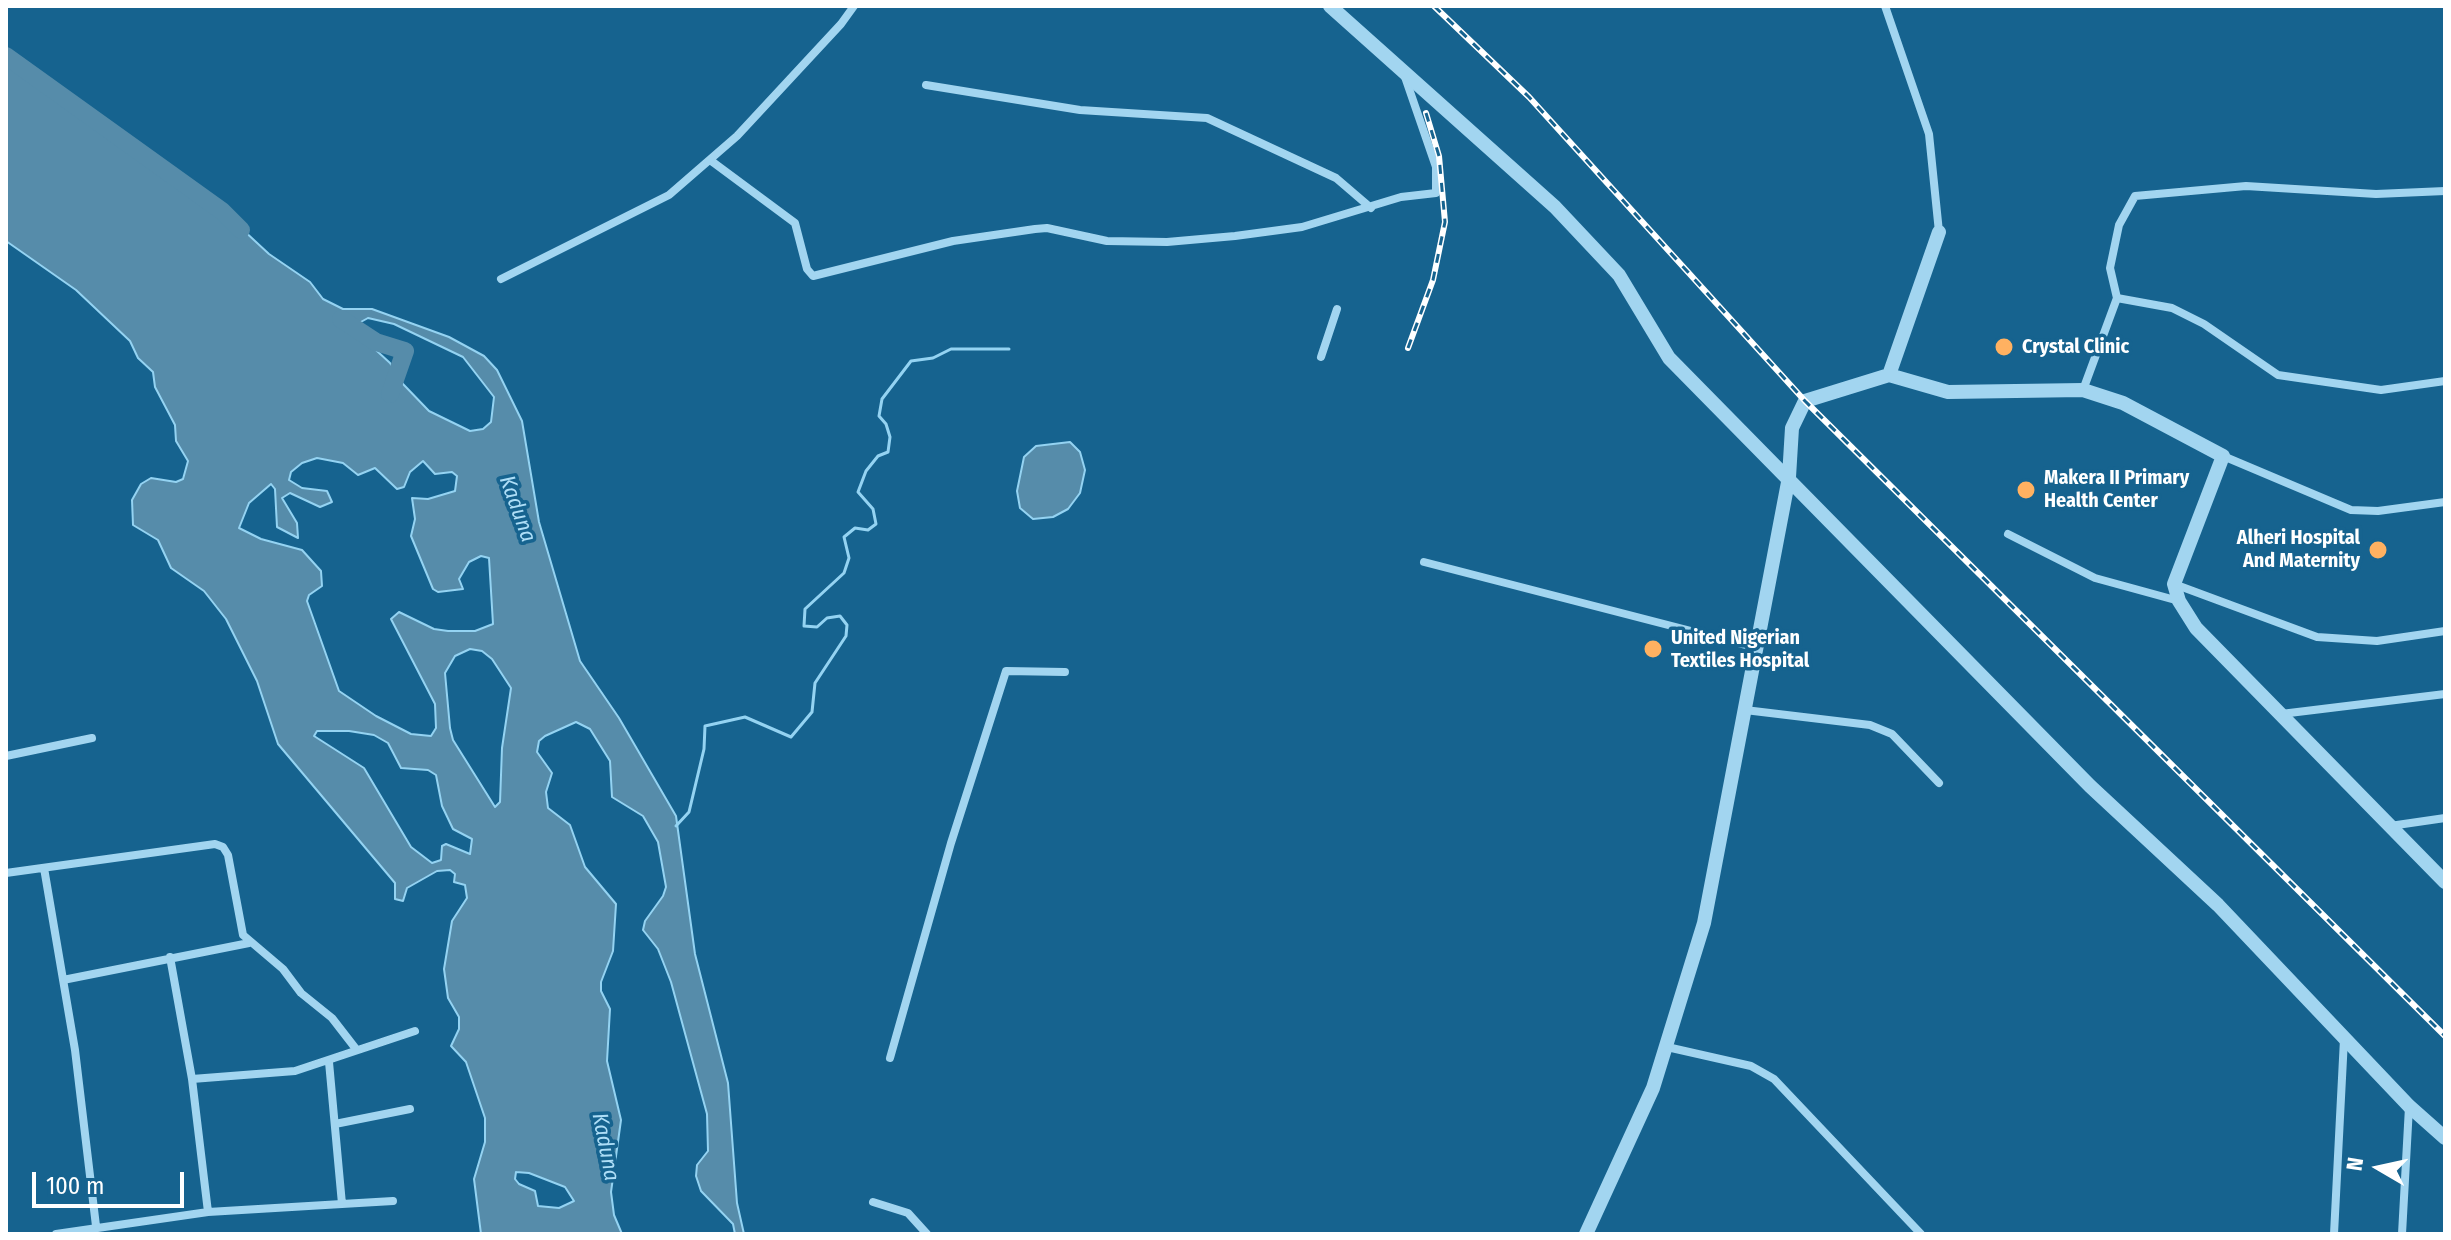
<!DOCTYPE html>
<html>
<head>
<meta charset="utf-8">
<style>
	body { margin:0 }
	#map { position:relative; width:2451px; height:1240px; overflow:hidden; background:#16638f; font-family:"Fira Sans Condensed",sans-serif }
	canvas { display:block }
	.frame { position:absolute; inset:0; border:8px solid #fff; pointer-events:none }
	.north { position:absolute; left:2339px; top:1128px; width:80px; height:80px; -webkit-text-stroke:6px #16638f; paint-order:stroke; rotate:279deg; font-size:22px; font-weight:700; line-height:32px; text-align:center; color:#fff }
	.north::after { content:''; display:block; margin:auto; width:28px; height:36px; background:#fff; clip-path:polygon(50% 0,100% 100%,50% 72%,0 100%) }
	.scale { position:absolute; left:32px; top:1172px; width:152px; height:36px; box-sizing:border-box; border:4px solid #fff; border-top:0; padding-left:10px; font-size:24px; line-height:28px; white-space:nowrap; color:#fff; -webkit-text-stroke:6px #16638f; paint-order:stroke }
</style>
</head>
<body>
<div id="map">
<canvas width="2451" height="1240"></canvas>
<div class="frame"></div>
<div class="north">N</div>
<div class="scale">100 m</div>
</div>
<script>
const ctx = document.querySelector('canvas').getContext('2d');
ctx.lineJoin = 'round';
function fill(path, color) {
  ctx.fillStyle = color;
  ctx.fill(path, 'evenodd');
}
function toPath(rows) {
  const path = new Path2D();
  for (const r of rows) {
    path.moveTo(r[0], r[1]);
    for (let i = 2; i < r.length; i += 2) path.lineTo(r[i], r[i + 1]);
  }
  return path;
}
function strokePath(path, color, width, dash) {
  ctx.strokeStyle = color;
  ctx.lineWidth = width;
  ctx.lineCap = dash ? 'butt' : 'round';
  ctx.setLineDash(dash || []);
  ctx.stroke(path);
}
function write(font, color, halo, rows, align = 'center') {
  ctx.font = font + ' "Fira Sans Condensed",sans-serif';
  ctx.lineWidth = 7;
  ctx.setLineDash([]);
  ctx.textBaseline = 'middle';
  ctx.strokeStyle = halo;
  ctx.fillStyle = color;
  for (const [text, x, y, turn = 0] of rows) {
    ctx.save();
    ctx.translate(x, y);
    ctx.rotate((+turn || 0) * Math.PI / 180);
    ctx.textAlign = isNaN(turn) ? turn : align;
    if (halo) ctx.strokeText(text, 0, 0);
    ctx.fillText(text, 0, 0);
    ctx.restore();
  }
}
const water = toPath([
	[6,57,29,78,227,215,269,254,310,282,323,299,343,309,372,309,449,337,484,356,497,370,522,421,539,522,580,661,619,718,676,816,695,954,728,1083,737,1203,744,1234,735,1234,733,1224,701,1191,696,1176,697,1165,708,1151,707,1114,671,982,658,949,643,930,645,921,663,896,666,887,658,842,643,816,612,797,610,761,590,729,576,722,545,736,539,741,537,752,552,773,546,792,548,808,570,825,585,867,616,904,613,951,601,982,601,991,610,1009,607,1061,621,1120,611,1192,614,1215,622,1234,481,1234,474,1179,485,1142,485,1118,466,1062,451,1046,459,1029,459,1017,448,998,444,969,452,921,467,898,465,885,454,882,455,874,450,870,437,871,407,888,403,901,395,899,395,883,278,744,257,681,226,619,204,591,171,568,158,540,133,525,132,500,141,484,151,478,176,482,183,479,188,461,176,441,175,425,155,387,153,372,138,358,130,341,76,290,6,241,6,57],
	[368,318,394,324,463,357,494,397,491,422,483,429,470,431,429,411,403,384,390,363,365,340,359,323,368,318],
	[317,458,343,463,358,475,375,468,397,489,404,487,410,472,423,461,435,474,452,472,457,476,455,491,428,499,412,498,415,519,411,536,433,589,438,592,463,589,459,579,469,562,481,556,489,558,493,624,475,631,448,631,434,629,399,612,391,619,435,704,436,728,431,736,411,734,376,716,339,691,307,601,309,595,322,586,321,571,302,550,261,539,239,528,249,503,271,484,275,489,277,527,298,538,297,523,282,498,290,493,320,507,332,502,327,491,302,488,289,480,291,472,302,463,317,458],
	[470,649,482,651,492,659,511,688,502,748,500,802,495,807,453,740,450,728,445,673,455,656,470,649],
	[349,731,374,735,388,743,401,768,428,770,436,775,442,806,453,829,472,839,470,854,446,844,442,846,441,860,432,863,411,847,364,768,314,736,317,731,349,731],
	[516,1172,529,1173,565,1187,574,1201,559,1208,538,1206,535,1191,519,1184,515,1179,516,1172],
	[1070,442,1080,452,1085,470,1080,493,1068,509,1053,517,1033,519,1020,508,1017,491,1024,457,1036,446,1070,442]
]);
const stream = toPath([
	[676,826,689,812,704,749,705,726,745,717,791,737,812,712,815,683,846,636,847,625,840,616,827,618,817,627,804,626,805,609,844,573,849,558,844,537,855,528,868,530,876,524,873,509,858,492,866,471,878,456,888,452,890,437,886,424,879,416,882,399,911,361,933,358,951,349,1009,349]
]);
const river = toPath([
	[6,56,222,211,241,230],
	[341,319,376,342,405,351,390,394]
]);
const minor = toPath([
	[1885,6,1929,134,1939,232],
	[926,85,1080,110,1207,118,1336,178,1371,208],
	[710,160,795,223,807,269,813,276,953,241,1035,229,1047,228,1107,241,1167,242,1235,236,1302,227,1401,197,1436,193,1436,167,1405,77],
	[501,279,669,195,737,136,841,24,854,6],
	[2117,298,2110,268,2119,225,2135,196,2246,186,2376,194,2445,191],
	[1321,357,1337,309],
	[2083,390,2117,298,2172,308,2204,324,2278,375,2381,390,2445,381],
	[2223,456,2351,510,2378,511,2445,502],
	[2008,534,2095,578,2179,601],
	[1424,562,1757,648],
	[2174,584,2317,637,2377,641,2445,631],
	[1745,710,1870,725,1892,734,1939,783],
	[2281,714,2445,694],
	[6,756,92,738],
	[2390,826,2445,818],
	[44,868,75,1050,96,1226],
	[6,873,215,844,223,847,228,855,243,935,283,969,301,993,332,1018,356,1049],
	[170,957,192,1079,208,1212],
	[63,980,249,943],
	[1667,1047,1751,1066,1774,1079,1921,1234],
	[890,1058,951,843,1006,671,1065,672],
	[192,1079,295,1071,415,1031],
	[335,1124,410,1109],
	[873,1202,908,1213,927,1234],
	[342,1204,393,1201],
	[56,1234,208,1212,342,1204,329,1062],
	[2334,1234,2344,1039],
	[2402,1234,2409,1107]
]);
const tertiary = toPath([
	[1330,6,1555,207,1619,275,1669,358,2090,786,2218,905,2409,1106,2445,1138],
	[1889,375,1939,232],
	[1586,1234,1653,1088,1704,923,1789,477,1792,428,1805,401,1889,375,1948,392,2083,390,2123,403,2223,456,2174,584,2179,601,2196,628,2445,882]
]);
const rail = toPath([
	[1434,6,1529,97,1805,401,2445,1036],
	[1408,348,1433,280,1445,222,1439,156,1426,113]
]);
const markers = [
	[2004,347,10,"#ffb161"],
	[2026,490,10,"#ffb161"],
	[2378,550,10,"#ffb161"],
	[1653,649,10,"#ffb161"]
];
const poiNames = [
	["Crystal Clinic",2022,347],
	["Makera II Primary",2044,478],
	["Health Center",2044,501],
	["Alheri Hospital",2360,538,"right"],
	["And Maternity",2360,561,"right"],
	["United Nigerian",1671,638],
	["Textiles Hospital",1671,661]
];
const waterNames = [
	["Kaduna",517,509,70],
	["Kaduna",605,1147,79]
];
fill(water, '#568caa');
strokePath(water, '#94d3f2', 2);
strokePath(stream, '#94d3f2', 3);
strokePath(river, '#568caa', 18);
strokePath(minor, '#a2d5f0', 8);
strokePath(tertiary, '#a2d5f0', 14);
strokePath(rail, '#fff', 6);
strokePath(rail, '#16638f', 3, [9]);
for (const [x, y, r, color] of markers) {
  const dot = new Path2D();
  dot.arc(x, y, r, 0, 2 * Math.PI);
  ctx.fillStyle = color;
  ctx.fill(dot);
  strokePath(dot, '#16638f', 3);
}
write('bold 20px', '#fff', '#16638f', poiNames, 'left');
write('italic 22px', '#aedef7', '#16638f', waterNames);
</script>
</body>
</html>
